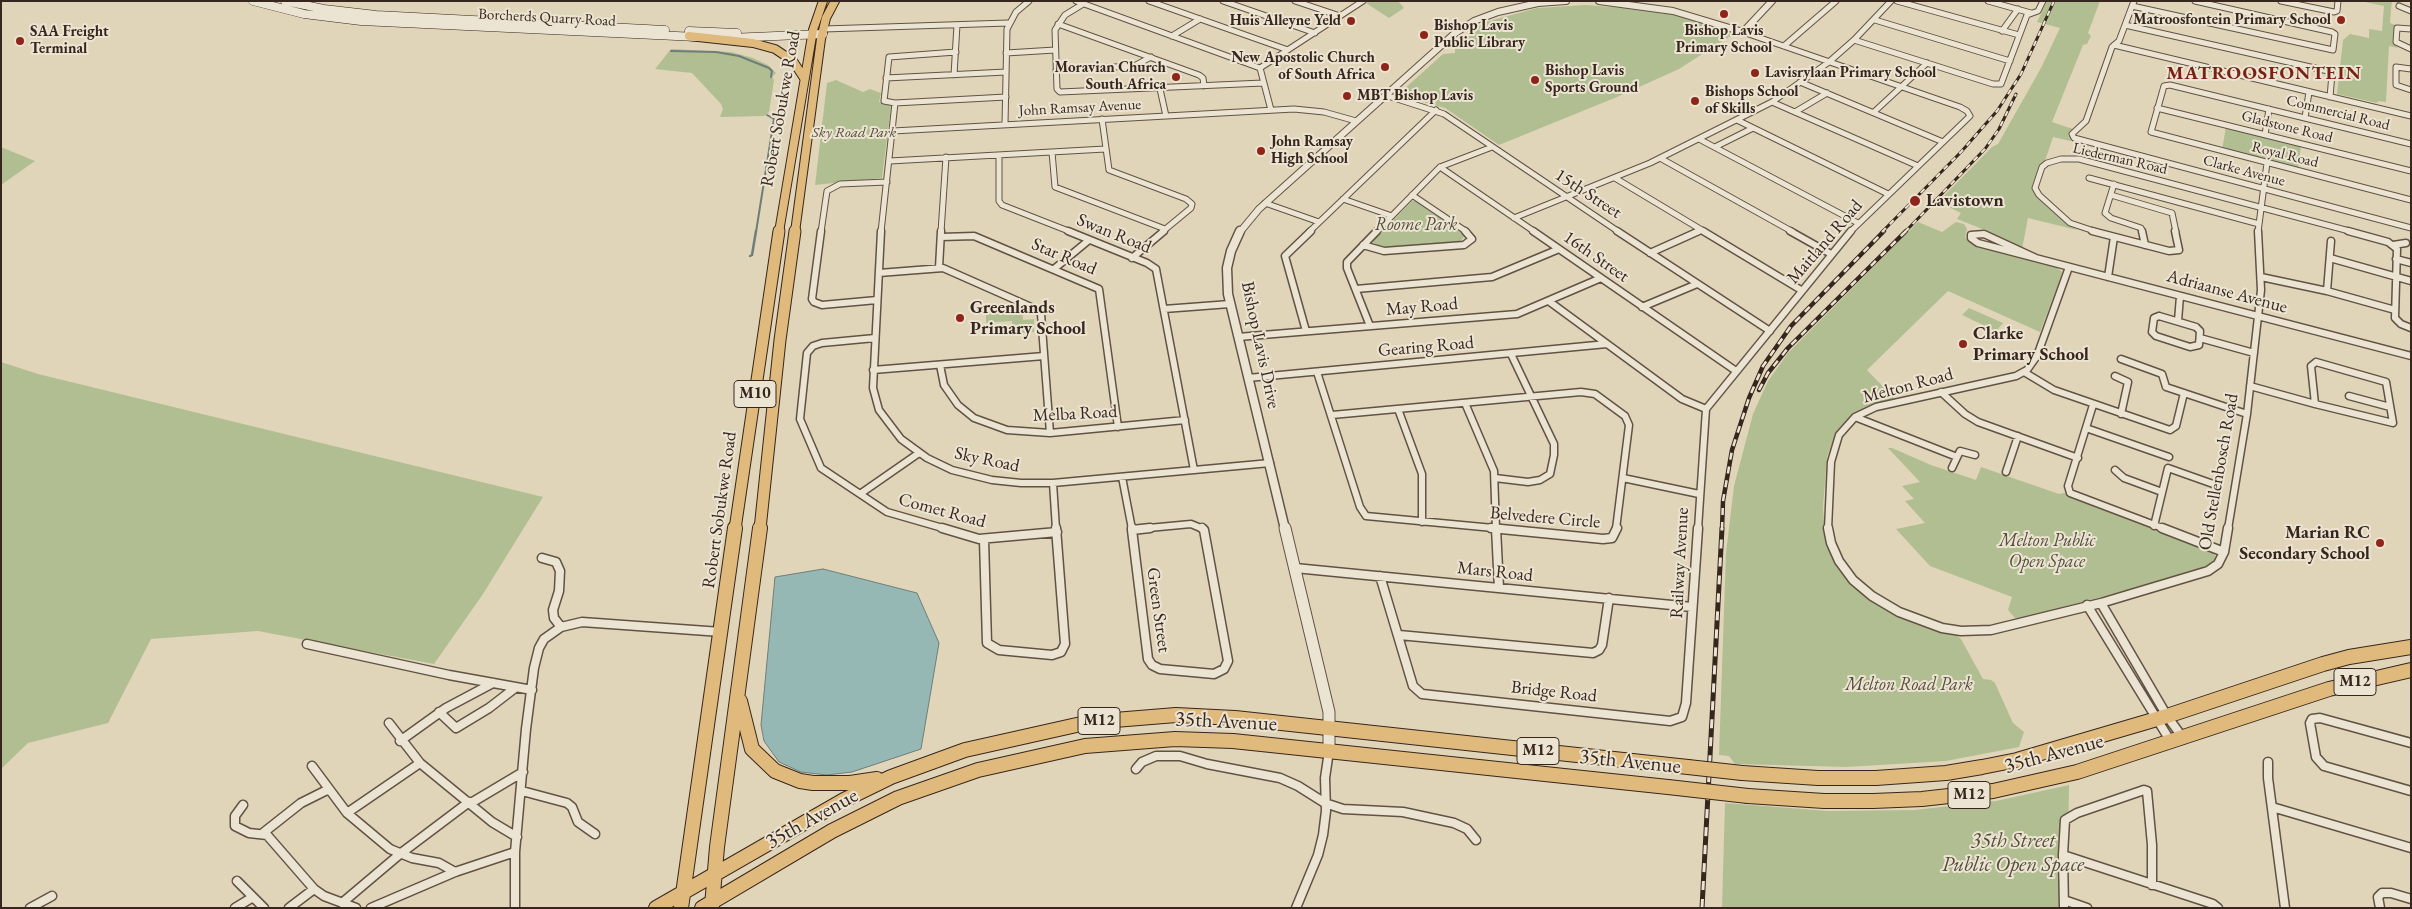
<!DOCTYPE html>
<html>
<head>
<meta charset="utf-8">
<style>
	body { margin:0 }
	#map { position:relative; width:2412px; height:909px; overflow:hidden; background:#e1d5b9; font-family:"EB Garamond",serif }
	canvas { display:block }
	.frame { position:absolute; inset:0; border:2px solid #37261d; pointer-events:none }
</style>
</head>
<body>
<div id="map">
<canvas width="2412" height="909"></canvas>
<div class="frame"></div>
</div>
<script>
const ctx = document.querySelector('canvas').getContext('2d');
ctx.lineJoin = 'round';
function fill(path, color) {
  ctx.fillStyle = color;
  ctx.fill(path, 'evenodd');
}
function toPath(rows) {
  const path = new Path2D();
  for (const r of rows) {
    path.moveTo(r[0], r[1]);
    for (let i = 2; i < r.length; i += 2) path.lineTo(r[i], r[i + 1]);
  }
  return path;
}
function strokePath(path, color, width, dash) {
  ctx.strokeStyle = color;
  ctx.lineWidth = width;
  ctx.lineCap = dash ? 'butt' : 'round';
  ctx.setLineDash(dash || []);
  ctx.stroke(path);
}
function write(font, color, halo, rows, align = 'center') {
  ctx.font = font + ' "EB Garamond",serif';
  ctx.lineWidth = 4;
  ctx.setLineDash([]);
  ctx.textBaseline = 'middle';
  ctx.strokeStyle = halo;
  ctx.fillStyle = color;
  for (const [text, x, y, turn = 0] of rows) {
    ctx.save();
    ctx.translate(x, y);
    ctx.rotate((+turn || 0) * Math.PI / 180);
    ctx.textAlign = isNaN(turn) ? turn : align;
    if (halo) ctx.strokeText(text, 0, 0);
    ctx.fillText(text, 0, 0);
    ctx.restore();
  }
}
const green = toPath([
	[1370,1,1398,1,1404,8,1389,18,1366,3],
	[2047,1,2100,1,2088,33,2091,36,2087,44,2083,45,2052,122,2073,129,2068,135,2073,139,2071,141,2053,137,2045,161,2039,166,2032,186,2038,197,2077,230,2028,218,2022,249,1990,232,1957,219,1961,213,1938,202,1992,147,1998,144,2041,68,2060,28,2037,22],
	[2360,1,2398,1,2402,3,2392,2,2391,9,2390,23,2398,26,2394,27,2393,43,2398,48,2389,46,2386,102,2378,101,2377,103,2337,94,2343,40,2350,34,2369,38,2369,29,2382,31,2384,6],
	[1586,5,1651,10,1698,20,1735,33,1679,69,1617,97,1499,145,1445,108,1406,97,1411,92,1403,90,1443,54,1455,53,1455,44,1459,39,1486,22,1537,8],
	[671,49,731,52,753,58,768,65,776,73,772,77,774,80,769,112,764,116,720,117,723,109,721,104,692,73,655,69],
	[836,80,863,92,870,89,881,93,879,102,891,106,882,178,815,185,827,83],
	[2226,127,2301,145,2298,170,2222,150],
	[1,147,35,161,1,185],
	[1412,201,1418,201,1465,235,1460,242,1384,248,1372,242],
	[1918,222,1942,232,1956,222,1964,224,1967,229,1965,237,1970,242,2055,266,2062,272,2059,282,2040,332,1948,291,1867,370,1895,399,1873,405,1858,412,1845,422,1835,434,1827,457,1823,507,1825,539,1831,555,1840,570,1877,603,1913,623,1955,634,1961,639,1983,679,1991,680,1995,683,2013,723,2024,732,2019,747,1946,761,1846,767,1735,764,1729,756,1719,755,1726,553,1734,486,1753,414,1768,381,1788,353],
	[1969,308,2003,323,1996,331,1962,315],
	[1022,309,1023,320,1034,319,1034,332,1012,334,1012,321,986,323,986,315,991,311],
	[1,362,38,374,543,497,483,594,434,664,258,631,151,639,108,723,28,743,1,769],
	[1888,448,1892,448,1931,465,1976,480,1981,467,2059,494,2064,493,2208,549,2214,553,2216,559,2206,567,2197,571,2020,619,2015,618,2008,610,2012,597,1930,566,1896,529,1925,523,1905,501,1914,499,1902,486,1920,482],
	[2069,785,2067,908,1722,908,1725,803,1828,811,1914,810,1996,801]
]);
const water = toPath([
	[823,569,917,593,939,643,921,749,852,772,827,775,801,772,779,762,764,741,761,725,775,577,823,569]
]);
const streamFar1 = toPath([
	[671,51,716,52,739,56,769,68,772,71,771,77],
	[756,232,774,119,767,115]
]);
const stream = toPath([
	[750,256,752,255,756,231]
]);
const minorFar2 = toPath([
	[1076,1,1260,68],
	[1149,1,1288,50],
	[1223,1,1315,33],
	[1295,1,1340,16],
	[1897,1,2019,35],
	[1988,1,2031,13],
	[2134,1,2119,41,2112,47,2086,121,2072,134,2074,138,2411,228],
	[2281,1,2334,12,2337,11,2338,1],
	[1083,4,1065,15,1055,30,1057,89,1060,92,1263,83],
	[2132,6,2333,50,2335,34,2332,32,2195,1],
	[2399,6,2411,11],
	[1875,20,2010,61],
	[1058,24,1199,75,1203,78,1204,86],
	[2125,25,2328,71,2332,74,2330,97],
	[824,29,1008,23],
	[2411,29,2397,28,2396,42,2411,49],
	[2002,31,2018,9],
	[1743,32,1960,107,1967,111,1970,116,1850,232],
	[1172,36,1200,19],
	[1854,40,1993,84,2001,84,2027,15,2038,11,2043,1],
	[2114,45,2411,116],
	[1784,46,1836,1],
	[956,52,889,57,884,101,895,103,1006,97],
	[1006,53,1055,50],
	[1260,68,1363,1],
	[1260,68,1271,110],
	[2411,69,2396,67,2396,85,2411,90],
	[1056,70,1134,66,1151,57],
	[954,75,957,25],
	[886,78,1006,72],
	[1800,82,1943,142],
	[1160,89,1166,116],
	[1385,95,1444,114,1619,232],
	[1772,102,1918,166],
	[2157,108,2411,171],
	[1795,112,1827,93],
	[1874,112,1927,63],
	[2305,118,2309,92],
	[1102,119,1109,170,1186,199,1192,204,1191,208,1162,232],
	[1737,120,1888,194],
	[1005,124,1007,29,1016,12,1029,1],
	[893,131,1294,109,1324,112,1356,121],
	[2265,135,2269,109],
	[1699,139,1858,223],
	[2411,144,2170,85,2164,86,2151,132,2411,200],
	[1715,147,1753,128],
	[1052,152,1055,187,1165,229],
	[999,155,999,201,1002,205,1071,232],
	[1660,158,1793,232],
	[890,161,1105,149],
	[1440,167,1535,232],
	[1615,178,1705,232],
	[2089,178,2259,224],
	[2114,184,2105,213,2111,218,2141,228,2142,232],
	[1412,195,1467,232],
	[2111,195,2172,213,2176,232],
	[1343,199,1392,216],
	[1265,203,1319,222],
	[1514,218,1650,163,1772,102,1829,62,1854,40,1891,1],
	[821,232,827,191,840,184,887,182],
	[881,232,895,103],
	[941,232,946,157],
	[1309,232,1436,110],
	[1376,232,1440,167,1492,147],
	[1696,232,1702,230],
	[2097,232,2070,223,2039,195,2035,188,2042,167,2047,163,2061,159,2079,159,2353,232],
	[2258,232,2267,163]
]);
const minorFar1 = toPath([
	[821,231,812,299,814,302,822,305,877,300],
	[881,231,873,388,879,410,901,439,927,458,952,470,992,480,1021,483,1053,483,1270,463],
	[1068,231,1147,263,1156,269,1194,470],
	[1533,231,1736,371],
	[1617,231,1770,331],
	[1703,231,1801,290],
	[1790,231,1831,254],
	[2092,231,2169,251,2179,250,2175,231],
	[2142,231,2145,245],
	[2348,231,2388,242,2397,249,2395,318,2401,324,2411,328],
	[941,237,974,236,1099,289,1118,427],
	[1363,245,1384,251,1464,245,1472,239,1465,231],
	[2393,245,2406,243],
	[1650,253,1699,231],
	[1132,258,1164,231],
	[2036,258,1984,234,1971,235,1971,238,1978,243,2411,356],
	[2330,258,2411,281],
	[2396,259,2411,263],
	[939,268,941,231],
	[1054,269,1089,240],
	[879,273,943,268,1038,310,1041,314,1050,433],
	[2108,277,2114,237],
	[2261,277,2327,291,2395,310],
	[1356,289,1492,277,1559,249],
	[2327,291,2331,241],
	[1550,302,1682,399,1706,409],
	[1642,307,1697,284],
	[1164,309,1230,304],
	[2159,316,2196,327,2200,331,2199,345,2190,347,2156,336,2152,332,2154,318,2159,316],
	[2178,321,2180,296],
	[1370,326,1347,268,1347,262,1377,231],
	[1306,331,1285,256,1311,231],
	[1238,337,1517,314,1601,278],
	[875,338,822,343,813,346,807,353,800,419,821,468,887,512,946,529],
	[2200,338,2254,353],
	[2121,359,2162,374,2166,387,2247,414],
	[2316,362,2386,382,2393,423,2315,404,2311,366,2316,362],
	[940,365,944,385,958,405,974,418,1007,430,1050,433,1185,420],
	[873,370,1044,356],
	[1317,372,1360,507,1366,516,1504,529],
	[2024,372,2054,390,2170,430,2176,426,2184,393],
	[2115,376,2128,382,2121,414],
	[1248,378,1607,344],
	[2250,386,2315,404],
	[1941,392,1965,414,1978,422,2078,458],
	[2349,396,2390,407],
	[1465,403,1494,471,1496,529],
	[2093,405,2068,486,2070,493,2165,529],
	[1398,409,1422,474,1422,522],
	[1332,415,1581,392,1595,394,1625,416,1629,425,1616,529],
	[1855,417,1957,457],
	[2086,428,2169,457],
	[1952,468,1960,451,1975,455],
	[2115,470,2124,478,2162,492],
	[2006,472,2018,436],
	[1122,477,1132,529],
	[1495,478,1528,482,1540,480,1550,474,1554,455,1554,444,1511,354],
	[1623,478,1699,494],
	[1053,483,1056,529],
	[860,494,919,453],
	[2154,526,2168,468,2216,485],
	[1138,529,1191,524,1203,529],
	[1698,529,1706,409,1851,231],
	[1828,529,1831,462,1839,435,1855,417,1876,407,2016,376,2027,370,2037,356,2069,267],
	[2228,529,2247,414,2261,290,2258,231]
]);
const minor = toPath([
	[942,528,979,539,1057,532],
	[1132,528,1132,530],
	[1491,528,1603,539,1612,538,1617,528],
	[1496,528,1499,588],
	[1828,528,1831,543,1839,561,1853,580,1872,596,1899,612,1942,628,1961,631,1991,630,2101,603,2208,571,2218,564,2224,552,2228,528],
	[2162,528,2224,552],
	[1132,530,1148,659,1152,665,1160,669,1214,674,1224,669,1228,661,1204,530,1202,528],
	[1132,530,1150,528],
	[984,540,987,643,999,650,1052,655,1061,652,1065,644,1056,528],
	[542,558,556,562,560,571,559,591,553,610,554,618,561,627],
	[1295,568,1692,607],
	[1380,576,1413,686,1422,694,1670,721,1682,717,1686,703,1698,528],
	[2101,603,2167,716,2183,738],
	[2087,605,2171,742],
	[1399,635,1593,653,1599,650,1602,645,1609,598],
	[307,644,449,675,532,690],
	[439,712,456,728,489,708,515,688],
	[389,723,420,763,492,822,517,837],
	[400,741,446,708,493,683],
	[2411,743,2320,718,2312,719,2310,723,2316,757,2324,766,2411,791],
	[2268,762,2268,778,2285,908],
	[312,766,347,813,390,849,412,858,439,863,455,872],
	[1136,769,1142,762,1156,756,1180,756,1207,764,1280,778,1298,786,1325,803,1343,809,1403,812,1454,823,1467,829,1476,840],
	[522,791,567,803,572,807,578,822,595,834],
	[471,803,523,772],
	[243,805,235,816,235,826,249,833,267,835,314,889,324,896,356,908],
	[2272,807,2411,848],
	[347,813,420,763],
	[263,833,301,803,329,789],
	[2063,855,2065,820,2077,813,2144,790,2147,791,2152,845,2152,885],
	[237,881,253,897],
	[2064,900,2087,908],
	[342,903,400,854,469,802],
	[30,908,52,896],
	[235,908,253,897,264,908],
	[289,908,314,889],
	[371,908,455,872,515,852],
	[515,908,515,852,526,729,534,668,539,648,544,639,561,627,582,622,721,632],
	[1296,908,1318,855,1323,835,1326,811,1325,778,1329,751],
	[2064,908,2063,855,2213,904,2218,908],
	[2380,908,2378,897,2382,893,2391,893,2411,899]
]);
const tertiaryFar2 = toPath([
	[1599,1,1673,11,1743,32,1772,1],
	[1240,232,1259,209,1454,34,1474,21,1498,12,1538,3,1566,1]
]);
const tertiaryFar1 = toPath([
	[1240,231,1231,251,1227,268,1228,294,1285,529]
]);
const tertiary = toPath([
	[1285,528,1329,712,1329,751]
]);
const secondary = toPath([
	[253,1,304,14,361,21,697,37],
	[285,1,324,9,376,15,665,30],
	[689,31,737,33],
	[729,38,823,34]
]);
const primaryFar2 = toPath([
	[689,36,753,43,775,49,793,61,804,78],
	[779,232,813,30,823,1],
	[795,232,821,39,826,18,835,1]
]);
const primaryFar1 = toPath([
	[735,529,779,231],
	[760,529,780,340,795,231]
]);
const primary = toPath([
	[740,701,752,749,775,771,800,781,813,783,850,783,877,779],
	[1742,773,1818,778,1876,778,1946,773,1982,767,2017,760,2167,716,2323,664,2349,657,2411,647],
	[1748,796,1824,801,1873,801,1922,799,1993,791,2077,772,2329,689,2411,670],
	[712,906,717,847,760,528],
	[656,908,844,800,891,777,965,750,1090,722,1176,715,1235,718,1688,767],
	[681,908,735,528],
	[702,908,832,831,898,798,978,770,1085,746,1175,739,1233,741,1668,787]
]);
const railFar2 = toPath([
	[1882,232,1961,152,1997,111,2021,74,2054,1],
	[1905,232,1985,149,1999,129,2016,94]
]);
const railFar1 = toPath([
	[1759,390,1768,373,1788,348,1906,231],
	[1722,529,1723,501,1732,450,1749,398,1763,366,1791,326,1884,231]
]);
const rail = toPath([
	[1702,908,1722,528]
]);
const primaryBridge = toPath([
	[1688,767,1742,773],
	[1668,787,1748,796]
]);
const markers = [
	[1724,14,5,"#8f2418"],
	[2341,20,5,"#8f2418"],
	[1351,21,5,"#8f2418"],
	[1424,35,5,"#8f2418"],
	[20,41,5,"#8f2418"],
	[1385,67,5,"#8f2418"],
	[1755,73,5,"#8f2418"],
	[1176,77,5,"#8f2418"],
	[1535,80,5,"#8f2418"],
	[1347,96,5,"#8f2418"],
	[1695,101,5,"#8f2418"],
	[1261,151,5,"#8f2418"],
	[1915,201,6,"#8f2418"],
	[960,318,5,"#8f2418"],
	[1963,344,5,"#8f2418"],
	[2380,543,5,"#8f2418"]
];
const farStreetnames = [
	["Borcherds Quarry Road",547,18,3],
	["John Ramsay Avenue",1080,108,-3],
	["Commercial Road",2338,113,14],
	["Gladstone Road",2287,127,14],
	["Royal Road",2285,155,14],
	["Liederman Road",2120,159,13],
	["Clarke Avenue",2244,171,15]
];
const farPoinames = [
	["Matroosfontein Primary School",2331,20,"right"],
	["Huis Alleyne Yeld",1341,21,"right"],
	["Bishop Lavis",1434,26],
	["Public Library",1434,43],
	["Bishop Lavis",1724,31,"center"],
	["Primary School",1724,48,"center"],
	["SAA Freight",30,32],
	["Terminal",30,49],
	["New Apostolic Church",1375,58,"right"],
	["of South Africa",1375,75,"right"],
	["Moravian Church",1166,68,"right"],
	["South Africa",1166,85,"right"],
	["Bishop Lavis",1545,71],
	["Sports Ground",1545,88],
	["Lavisrylaan Primary School",1765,73],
	["Bishops School",1705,92],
	["of Skills",1705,109],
	["MBT Bishop Lavis",1357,96],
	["John Ramsay",1271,142],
	["High School",1271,159]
];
const farParknames = [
	["Sky Road Park",854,133]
];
const shields = [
	[755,394,42],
	[2355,682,42],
	[1099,721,42],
	[1538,751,42],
	[1969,795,42]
];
const shieldNames = [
	["M10",755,394],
	["M12",2355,682],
	["M12",1099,721],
	["M12",1538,751],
	["M12",1969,795]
];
const streetNames = [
	["Robert Sobukwe Road",781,109,-80],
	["15th Street",1588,194,33],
	["Swan Road",1114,234,22],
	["Maitland Road",1825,242,-49],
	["Star Road",1064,257,23],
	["16th Street",1596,257,35],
	["Adriaanse Avenue",2227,292,15],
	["May Road",1422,307,-5],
	["Bishop Lavis Drive",1260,345,78],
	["Gearing Road",1426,347,-5],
	["Melton Road",1908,386,-15],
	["Melba Road",1075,414,-3],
	["Sky Road",987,460,12],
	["Old Stellenbosch Road",2219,472,-80],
	["Robert Sobukwe Road",720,510,-82],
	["Comet Road",942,511,15],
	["Belvedere Circle",1545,518,5],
	["Railway Avenue",1680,563,-87],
	["Mars Road",1495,572,6],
	["Green Street",1158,610,82],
	["Bridge Road",1554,692,6]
];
const poiNames = [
	["Lavistown",1926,201],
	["Greenlands",970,308],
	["Primary School",970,329],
	["Clarke",1973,334],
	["Primary School",1973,355],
	["Marian RC",2370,533,"right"],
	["Secondary School",2370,554,"right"]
];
const parkNames = [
	["Roome Park",1416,225],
	["Melton Public",2047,541],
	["Open Space",2047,562],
	["Melton Road Park",1909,685]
];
const farDistrictnames = [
	["MATROOSFONTEIN",2264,74]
];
const nearStreetnames = [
	["35th Avenue",1226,722,3],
	["35th Avenue",2054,754,-15],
	["35th Avenue",1630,762,6],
	["35th Avenue",812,819,-29]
];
const nearParknames = [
	["35th Street",2013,841],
	["Public Open Space",2013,865]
];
fill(green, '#b1be91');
fill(water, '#95b8b5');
strokePath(water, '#6f7e78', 1);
strokePath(streamFar1, '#6f7e78', 2);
strokePath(stream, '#6f7e78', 2.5);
strokePath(minorFar2, '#625244', 7);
strokePath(minorFar1, '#625244', 9);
strokePath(minor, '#625244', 11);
strokePath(tertiaryFar2, '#625244', 8);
strokePath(tertiaryFar1, '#625244', 11);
strokePath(tertiary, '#625244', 13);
strokePath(secondary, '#37261d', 9);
strokePath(primaryFar2, '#37261d', 10);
strokePath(primaryFar1, '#37261d', 13);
strokePath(primary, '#37261d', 16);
strokePath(minorFar2, '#ece4d2', 5);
strokePath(minorFar1, '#ece4d2', 6);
strokePath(minor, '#ece4d2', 8);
strokePath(tertiaryFar2, '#ece4d2', 6);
strokePath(tertiaryFar1, '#ece4d2', 8);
strokePath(tertiary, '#ece4d2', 11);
strokePath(secondary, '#ece4d2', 8);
strokePath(primaryFar2, '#e0ba7c', 8);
strokePath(primaryFar1, '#e0ba7c', 11);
strokePath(primary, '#e0ba7c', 14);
strokePath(railFar2, '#37261d', 3);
strokePath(railFar1, '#37261d', 4.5);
strokePath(rail, '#37261d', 5);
strokePath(railFar2, '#ece4d2', 2, [5.5]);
strokePath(railFar1, '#ece4d2', 2.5, [7]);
strokePath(rail, '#ece4d2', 3, [9]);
strokePath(primaryBridge, '#37261d', 16, []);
strokePath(primaryBridge, '#e0ba7c', 14);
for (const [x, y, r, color] of markers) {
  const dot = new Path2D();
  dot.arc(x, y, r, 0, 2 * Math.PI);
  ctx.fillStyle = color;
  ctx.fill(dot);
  strokePath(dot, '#ece4d2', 2);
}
write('15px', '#37261d', '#ece4d2', farStreetnames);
write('bold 15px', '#37261d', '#ece4d2', farPoinames, 'left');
write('italic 15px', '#564c3a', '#ece4d2', farParknames);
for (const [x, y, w] of shields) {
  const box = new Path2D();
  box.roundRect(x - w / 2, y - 13.5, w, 27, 4);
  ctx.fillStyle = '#ece4d2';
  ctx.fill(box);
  strokePath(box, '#37261d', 1);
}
write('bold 16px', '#37261d', null, shieldNames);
write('18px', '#37261d', '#ece4d2', streetNames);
write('bold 18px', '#37261d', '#ece4d2', poiNames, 'left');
write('italic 18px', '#564c3a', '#ece4d2', parkNames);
ctx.letterSpacing = '1px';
write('bold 19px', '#7a1f14', '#ece4d2', farDistrictnames);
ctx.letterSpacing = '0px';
write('21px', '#37261d', '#ece4d2', nearStreetnames);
write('italic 21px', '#564c3a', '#ece4d2', nearParknames);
</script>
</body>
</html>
